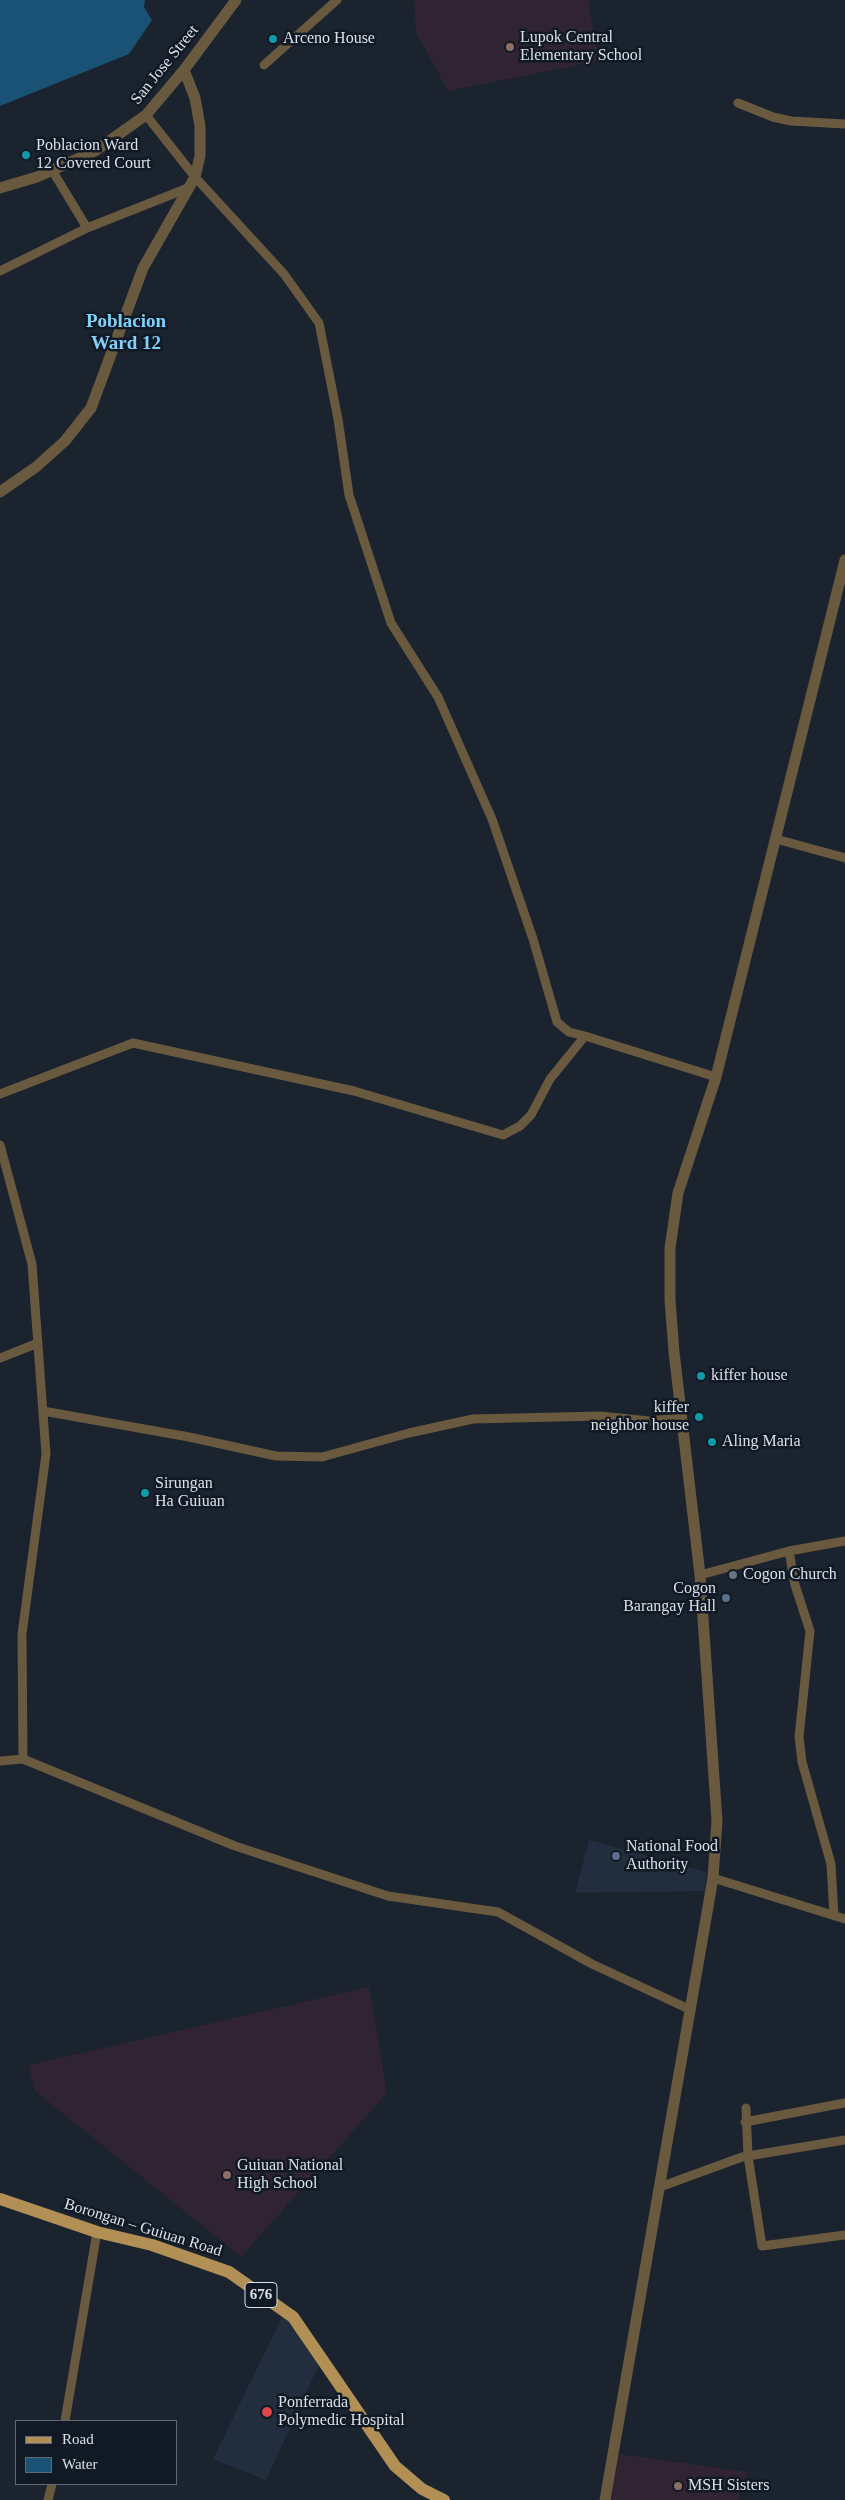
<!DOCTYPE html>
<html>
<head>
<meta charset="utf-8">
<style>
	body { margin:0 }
	#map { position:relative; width:845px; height:2500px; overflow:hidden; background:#1a232e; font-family:"Times New Roman",serif }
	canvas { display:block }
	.legend { position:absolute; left:15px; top:2420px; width:162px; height:65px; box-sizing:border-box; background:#111924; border:1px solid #616972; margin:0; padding:6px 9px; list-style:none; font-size:15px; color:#dae0e8 }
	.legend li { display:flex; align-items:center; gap:10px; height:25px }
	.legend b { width:25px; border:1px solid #616972 }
</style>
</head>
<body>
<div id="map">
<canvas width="845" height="2500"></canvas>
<ul class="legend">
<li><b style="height:6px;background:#b18f55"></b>Road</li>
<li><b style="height:14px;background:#195274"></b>Water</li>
</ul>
</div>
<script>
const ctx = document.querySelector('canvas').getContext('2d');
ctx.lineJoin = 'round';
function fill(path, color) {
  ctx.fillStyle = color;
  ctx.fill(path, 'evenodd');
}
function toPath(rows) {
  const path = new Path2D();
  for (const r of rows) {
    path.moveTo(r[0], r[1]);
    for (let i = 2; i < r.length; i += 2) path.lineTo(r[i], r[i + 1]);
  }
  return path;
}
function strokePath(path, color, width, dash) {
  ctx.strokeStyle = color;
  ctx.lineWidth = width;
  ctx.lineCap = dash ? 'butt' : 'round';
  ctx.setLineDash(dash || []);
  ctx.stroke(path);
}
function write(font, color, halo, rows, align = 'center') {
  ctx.font = font + ' "Times New Roman",serif';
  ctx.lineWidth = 5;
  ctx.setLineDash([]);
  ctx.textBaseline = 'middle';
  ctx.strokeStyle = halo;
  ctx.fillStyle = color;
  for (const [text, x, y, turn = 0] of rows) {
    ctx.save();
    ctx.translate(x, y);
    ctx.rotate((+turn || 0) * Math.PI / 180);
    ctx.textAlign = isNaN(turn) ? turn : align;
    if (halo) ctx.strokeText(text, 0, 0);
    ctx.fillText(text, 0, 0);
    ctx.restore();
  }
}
const built = toPath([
	[589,1840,706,1872,705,1891,575,1893],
	[283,2315,295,2327,319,2365,266,2480,213,2459]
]);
const education = toPath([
	[414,0,588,0,599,61,448,91,416,32],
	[369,1987,387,2093,241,2257,34,2090,29,2065],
	[619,2454,747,2472,738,2500,611,2500]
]);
const water = toPath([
	[0,0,145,0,144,7,152,20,129,54,0,106]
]);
const minor = toPath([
	[264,65,337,0],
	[738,103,773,117,791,121,845,124],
	[146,115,195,177,284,274,319,323,338,419,349,495,391,623,438,697,492,819,533,939,557,1022,569,1032,585,1036],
	[52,170,87,228],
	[0,271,87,228,188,188],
	[776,839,845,858],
	[0,1094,133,1043,354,1091,503,1135,520,1126,531,1115,550,1079,585,1036,716,1077],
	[0,1145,32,1264,46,1454,22,1634,23,1759],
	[0,1358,38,1343],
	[43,1411,189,1437,276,1456,322,1457,409,1433,473,1419,600,1416,649,1421,680,1418],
	[789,1551,795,1585,810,1631,799,1737,802,1762,831,1864,834,1916],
	[700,1575,789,1551,845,1541],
	[0,1761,23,1759,235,1846,388,1896,498,1912,592,1964,691,2010],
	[713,1878,845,1919],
	[746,2108,748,2156,762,2246,845,2235],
	[745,2122,845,2103],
	[660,2187,742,2157,845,2140],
	[65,2421,97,2232],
	[48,2500,52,2484]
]);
const tertiary = toPath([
	[0,188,37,177,95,151,146,115,184,70,236,0],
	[0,492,36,467,65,441,91,408,143,268,195,177,200,156,200,126,195,98,184,70],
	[605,2500,713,1878,717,1821,700,1575,674,1352,670,1300,670,1248,678,1193,716,1077,845,560]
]);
const primary = toPath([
	[0,2199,97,2232,152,2245,229,2272,293,2317,395,2466,422,2489,444,2500]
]);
const markers = [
	[273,39,5,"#0f9aa8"],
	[510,47,5,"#8d6e63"],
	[26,155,5,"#0f9aa8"],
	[701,1376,5,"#0f9aa8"],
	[699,1417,5,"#0f9aa8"],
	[712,1442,5,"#0f9aa8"],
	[145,1493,5,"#0f9aa8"],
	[733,1575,5,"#6b7280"],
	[726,1598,5,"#5c6f8a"],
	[616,1856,5,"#5c6f8a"],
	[227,2175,5,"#8d6e63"],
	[267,2412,6,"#e0444e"],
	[678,2486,5,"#8d6e63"]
];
const shields = [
	[261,2295,32]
];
const shieldNames = [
	["676",261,2295]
];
const poiNames = [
	["Lupok Central",520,38],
	["Elementary School",520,56],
	["Arceno House",283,39],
	["Poblacion Ward",36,146],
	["12 Covered Court",36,164],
	["kiffer house",711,1376],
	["kiffer",689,1408,"right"],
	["neighbor house",689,1426,"right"],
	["Aling Maria",722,1442],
	["Sirungan",155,1484],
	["Ha Guiuan",155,1502],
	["Cogon Church",743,1575],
	["Cogon",716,1589,"right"],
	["Barangay Hall",716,1607,"right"],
	["National Food",626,1847],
	["Authority",626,1865],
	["Guiuan National",237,2166],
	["High School",237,2184],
	["Ponferrada",278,2403],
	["Polymedic Hospital",278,2421],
	["MSH Sisters",688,2486]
];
const streetNames = [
	["San Jose Street",165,65,-51],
	["Borongan – Guiuan Road",143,2228,17]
];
const quarterNames = [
	["Poblacion",126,322],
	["Ward 12",126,344]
];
fill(built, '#222e3d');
fill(education, '#302432');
fill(water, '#195274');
strokePath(minor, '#69593e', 9);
strokePath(tertiary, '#69593e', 11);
strokePath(primary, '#b18f55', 12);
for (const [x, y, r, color] of markers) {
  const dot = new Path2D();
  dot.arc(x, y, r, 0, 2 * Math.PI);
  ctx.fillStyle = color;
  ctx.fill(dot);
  strokePath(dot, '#111924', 2);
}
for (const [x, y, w] of shields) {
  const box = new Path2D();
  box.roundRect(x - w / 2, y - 12.5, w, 25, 4);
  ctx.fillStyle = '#111924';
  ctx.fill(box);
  strokePath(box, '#dae0e8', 1);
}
write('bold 15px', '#dae0e8', null, shieldNames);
write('16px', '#dae0e8', '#111924', poiNames, 'left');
write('16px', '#dae0e8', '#111924', streetNames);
write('bold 19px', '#7fd1fc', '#111924', quarterNames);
</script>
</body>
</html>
